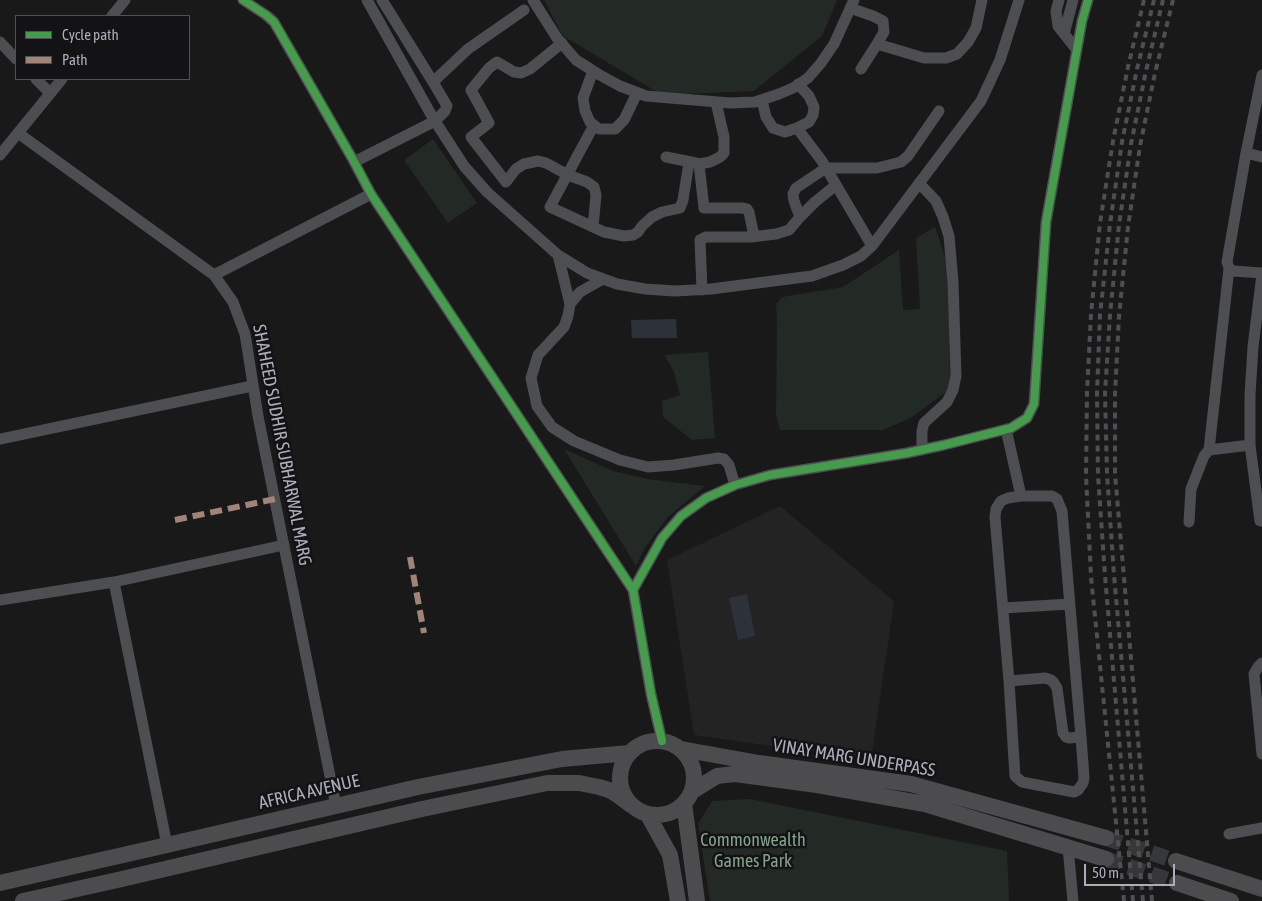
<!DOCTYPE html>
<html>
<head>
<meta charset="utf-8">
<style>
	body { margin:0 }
	#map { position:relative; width:1262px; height:901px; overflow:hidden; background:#191919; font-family:"Asap Condensed",sans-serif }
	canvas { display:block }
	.legend { position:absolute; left:15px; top:15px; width:175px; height:65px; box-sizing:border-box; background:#131315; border:1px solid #505156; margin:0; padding:6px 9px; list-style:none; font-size:15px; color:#abadb8 }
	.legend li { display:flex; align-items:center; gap:10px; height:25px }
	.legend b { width:25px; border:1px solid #505156 }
	.scale { position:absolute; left:1084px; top:864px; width:91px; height:22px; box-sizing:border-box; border:2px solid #abadb8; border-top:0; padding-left:6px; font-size:15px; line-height:18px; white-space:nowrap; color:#abadb8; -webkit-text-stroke:4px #131315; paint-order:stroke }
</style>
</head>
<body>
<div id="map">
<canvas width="1262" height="901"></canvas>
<ul class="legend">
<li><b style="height:6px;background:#469c4c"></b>Cycle path</li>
<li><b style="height:6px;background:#a18479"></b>Path</li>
</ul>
<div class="scale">50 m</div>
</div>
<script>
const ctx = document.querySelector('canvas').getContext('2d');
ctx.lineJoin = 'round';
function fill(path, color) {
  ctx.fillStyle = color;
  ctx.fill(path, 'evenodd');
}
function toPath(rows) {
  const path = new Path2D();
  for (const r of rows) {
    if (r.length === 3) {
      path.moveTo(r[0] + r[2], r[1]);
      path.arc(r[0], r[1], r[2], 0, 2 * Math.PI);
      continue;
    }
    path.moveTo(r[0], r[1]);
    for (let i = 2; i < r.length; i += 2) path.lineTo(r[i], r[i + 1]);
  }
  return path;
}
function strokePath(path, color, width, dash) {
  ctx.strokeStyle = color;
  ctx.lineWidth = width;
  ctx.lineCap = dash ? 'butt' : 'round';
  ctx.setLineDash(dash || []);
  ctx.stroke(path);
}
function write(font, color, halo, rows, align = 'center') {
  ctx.font = font + ' "Asap Condensed",sans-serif';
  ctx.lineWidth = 5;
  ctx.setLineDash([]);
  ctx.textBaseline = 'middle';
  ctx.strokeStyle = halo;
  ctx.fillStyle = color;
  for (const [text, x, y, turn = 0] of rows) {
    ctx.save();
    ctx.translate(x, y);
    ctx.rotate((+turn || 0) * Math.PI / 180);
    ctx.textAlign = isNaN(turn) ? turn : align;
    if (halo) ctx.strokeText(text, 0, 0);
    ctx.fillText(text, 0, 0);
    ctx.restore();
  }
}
const built = toPath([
	[780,506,894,601,871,760,694,735,667,560]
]);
const green = toPath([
	[544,0,837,0,822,36,754,91,662,95,563,36],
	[433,139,477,203,448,223,404,160],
	[935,227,948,266,950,389,912,417,883,430,780,430,776,414,777,324,776,304,782,297,843,287,899,250,903,310,920,309,916,238],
	[708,352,715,438,692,440,663,417,662,401,680,395,674,372,664,355],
	[564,449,613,471,648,479,705,486,668,517,644,549,636,566],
	[750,799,1007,851,1009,901,710,901,698,824,712,801]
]);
const water = toPath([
	[676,319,677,338,632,338,631,320],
	[747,594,755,636,738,640,729,598]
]);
const secondaryTunnel = toPath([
	[1106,838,1176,861],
	[1106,859,1177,883]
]);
const street = toPath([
	[243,0,266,15,274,22,352,158,371,194,633,590,651,694,662,741],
	[367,0,433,118,464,166,487,192,558,255,587,273,617,284,645,289,675,291,711,289,812,276,843,265,861,256,872,246,822,161,797,128],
	[533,0,557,38,576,60,598,74,620,86,646,96,730,103,755,102,779,94,793,88,808,78,821,63,834,44,854,0],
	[1059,0,1056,11,1058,26,1077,50],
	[850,8,873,16,883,21,884,32,877,44],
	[112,16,125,0],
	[1064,34,1073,0],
	[0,42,16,59],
	[562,43,530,69,521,73,514,72,497,62,489,68,471,90,489,123,471,137,506,182,516,169,524,164,538,161,546,163,568,175,587,182,594,187,596,195,593,227],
	[861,69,877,44,924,58,946,58,957,54,968,42,976,28,982,0],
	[593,71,583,98,585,111,590,122,599,129,615,129,624,120,637,93],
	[36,79,50,93],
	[433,82,468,49,524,10],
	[762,100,766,117,773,128,785,132,797,128,809,122,813,115,814,107,809,96,798,84],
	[716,102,724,137,724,153,720,157,710,162,699,164,704,208,742,208,747,209,749,212,754,236],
	[594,125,550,207,604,232,624,236,633,235,638,232,642,226,652,217,662,212,680,208,683,200,689,162],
	[18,133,214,275,233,302,245,334,258,416,336,806],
	[1246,153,1262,157],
	[0,155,62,79],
	[666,157,696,163],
	[354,162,435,121,445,111,447,106,433,82,382,0],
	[919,183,936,201,943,217,949,236,953,282,956,376,953,390,947,402,924,423,922,431,922,450],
	[836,185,815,202,800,217,794,201,793,194,796,188,826,168,877,168,901,162,908,156,939,111],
	[872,246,981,101,1000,60,1019,0],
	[558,255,570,304,568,316,564,327,538,355,531,378,537,406,552,427,574,441,620,460,648,467,674,465,718,458,724,459,729,465,735,485],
	[1229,268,1233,271,1262,273],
	[214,275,371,194],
	[702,290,700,240,706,237,751,237,776,234,789,230,800,217],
	[570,304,580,292,603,279],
	[1006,429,1021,496,1008,498,1001,501,996,509,995,517,1009,681,1045,678,1051,680,1054,683,1057,688,1063,733,1066,737,1069,738,1081,737,1084,778,1083,783,1078,790,1074,792,1022,782,1015,776,1009,681],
	[0,439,252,386],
	[1209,450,1229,268,1227,262,1246,153,1262,75],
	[1021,496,1052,496,1057,499,1062,511,1081,737],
	[1260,521,1250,445,1250,395,1253,347,1262,274],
	[1189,522,1191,489,1204,456,1209,450,1250,445],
	[114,582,167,845],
	[633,590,662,538,681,516,706,498,735,485,770,475,907,453,944,445,1011,428,1027,418,1034,404,1046,222,1082,21,1088,0],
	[0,600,114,582,284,545],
	[1003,608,1070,604],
	[1262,663,1258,667,1254,674,1262,754],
	[1229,834,1262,828],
	[1068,847,1073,901]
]);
const secondary = toPath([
	[657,778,37],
	[681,749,759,763,911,784,1106,838],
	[691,792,717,776,735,774,817,785,925,804,1106,859],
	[684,803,697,901],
	[648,815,670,855,678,901],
	[1176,861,1262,889],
	[0,883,167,845,418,787,562,759,629,753],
	[1177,883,1231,901],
	[23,901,122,879,422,809,547,783,579,783,599,787,609,790,619,796,631,805]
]);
const rail = toPath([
	[1124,901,1091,577,1086,475,1087,393,1091,314,1100,223,1113,141,1128,67,1144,0],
	[1133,901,1105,576,1098,475,1097,393,1100,315,1110,224,1122,142,1137,69,1154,0],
	[1143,901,1114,575,1107,474,1105,393,1110,315,1119,225,1131,144,1146,71,1163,0],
	[1152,901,1115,474,1115,394,1119,316,1128,227,1140,146,1155,73,1173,0]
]);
const quiet = toPath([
	[175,520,275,499],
	[410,557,424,633]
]);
const cycleway = toPath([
	[243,0,266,15,274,22,352,158,371,194,633,590,651,694,662,741],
	[633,590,662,538,681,516,706,498,735,485,770,475,907,453,944,445,1011,428,1027,418,1034,404,1046,222,1082,21,1088,0]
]);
const streetNames = [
	["SHAHEED SUDHIR SUBHARWAL MARG",282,445,79],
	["VINAY MARG UNDERPASS",854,758,9],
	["AFRICA AVENUE",309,792,-13]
];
const parkNames = [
	["Commonwealth",753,840],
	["Games Park",753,861]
];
fill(built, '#232324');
fill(green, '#232924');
fill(water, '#2d323a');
strokePath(secondaryTunnel, '#363739', 16, [16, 8]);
strokePath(street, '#4d4e51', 11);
strokePath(secondary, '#4c4c4f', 16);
strokePath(rail, '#4e4f52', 4, [6, 5]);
strokePath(quiet, '#a18479', 6, [12, 6]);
strokePath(cycleway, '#469c4c', 8);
write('18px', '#abadb8', '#131315', streetNames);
write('18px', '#83a28a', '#131315', parkNames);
</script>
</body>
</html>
